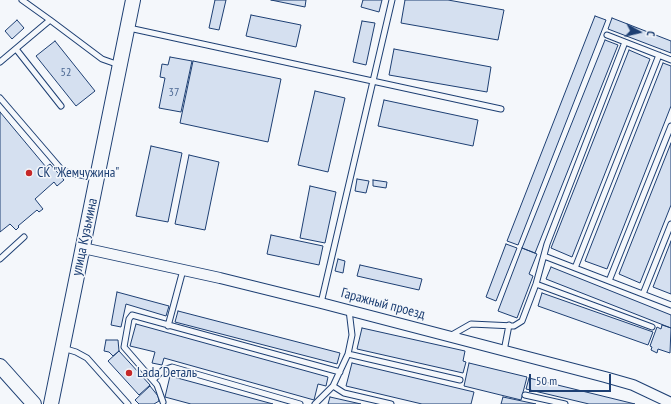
<!DOCTYPE html>
<html>
<head>
<meta charset="utf-8">
<style>
	body { margin:0 }
	#map { position:relative; width:671px; height:404px; overflow:hidden; background:#f4f7fb; font-family:"PT Sans Narrow",sans-serif }
	canvas { display:block }
	.north { position:absolute; left:619px; top:12px; width:40px; height:40px; -webkit-text-stroke:3px #f4f7fb; paint-order:stroke; rotate:98deg; font-size:11px; font-weight:700; line-height:16px; text-align:center; color:#1d3f73 }
	.north::after { content:''; display:block; margin:auto; width:14px; height:18px; background:#1d3f73; clip-path:polygon(50% 0,100% 100%,50% 72%,0 100%) }
	.scale { position:absolute; left:529px; top:374px; width:82px; height:18px; box-sizing:border-box; border:2px solid #1d3f73; border-top:0; padding-left:5px; font-size:12px; line-height:14px; white-space:nowrap; color:#1d3f73; -webkit-text-stroke:3px #f4f7fb; paint-order:stroke }
</style>
</head>
<body>
<div id="map">
<canvas width="671" height="404"></canvas>
<div class="north">С</div>
<div class="scale">50 m</div>
</div>
<script>
const ctx = document.querySelector('canvas').getContext('2d');
ctx.lineJoin = 'round';
function fill(path, color) {
  ctx.fillStyle = color;
  ctx.fill(path, 'evenodd');
}
function toPath(rows) {
  const path = new Path2D();
  for (const r of rows) {
    path.moveTo(r[0], r[1]);
    for (let i = 2; i < r.length; i += 2) path.lineTo(r[i], r[i + 1]);
  }
  return path;
}
function strokePath(path, color, width, dash) {
  ctx.strokeStyle = color;
  ctx.lineWidth = width;
  ctx.lineCap = dash ? 'butt' : 'round';
  ctx.setLineDash(dash || []);
  ctx.stroke(path);
}
function write(font, color, halo, rows, align = 'center') {
  ctx.font = font + ' "PT Sans Narrow",sans-serif';
  ctx.lineWidth = 3;
  ctx.setLineDash([]);
  ctx.textBaseline = 'middle';
  ctx.strokeStyle = halo;
  ctx.fillStyle = color;
  for (const [text, x, y, turn = 0] of rows) {
    ctx.save();
    ctx.translate(x, y);
    ctx.rotate((+turn || 0) * Math.PI / 180);
    ctx.textAlign = isNaN(turn) ? turn : align;
    if (halo) ctx.strokeText(text, 0, 0);
    ctx.fillText(text, 0, 0);
    ctx.restore();
  }
}
const building = toPath([
	[215,0,226,0,219,30,209,28,215,0],
	[271,0,306,0,305,7,271,0],
	[363,0,382,0,379,12,361,7,363,0],
	[405,0,448,0,504,10,498,40,401,23,405,0],
	[251,15,301,25,296,47,246,36,251,15],
	[595,16,606,20,518,245,507,241,595,16],
	[612,18,671,41,671,53,608,29,612,18],
	[17,20,24,28,12,39,5,31,17,20],
	[362,21,375,23,366,65,353,62,362,21],
	[605,40,618,45,535,253,522,248,605,40],
	[55,41,95,91,76,106,36,56,55,41],
	[394,49,491,67,487,92,389,75,394,49],
	[629,50,650,59,572,257,551,248,629,50],
	[170,57,192,61,181,112,159,108,165,78,160,77,162,64,168,65,170,57],
	[193,61,281,79,268,142,180,123,193,61],
	[663,63,671,66,671,106,607,269,585,261,663,63],
	[315,91,345,98,328,172,298,165,315,91],
	[384,100,478,120,473,146,378,126,384,100],
	[0,112,46,167,50,164,64,180,57,186,54,182,35,199,43,209,39,212,37,210,18,226,19,227,16,230,10,224,0,232,0,112],
	[671,143,671,205,640,283,619,274,671,143],
	[151,146,182,153,168,222,136,216,151,146],
	[189,155,219,162,205,230,175,224,189,155],
	[357,179,369,181,366,193,355,191,357,179],
	[373,180,387,182,386,188,373,186,373,180],
	[310,186,336,192,325,243,300,238,310,186],
	[271,235,323,246,319,265,267,254,271,235],
	[671,241,671,294,653,287,671,241],
	[506,244,517,248,496,301,486,297,506,244],
	[522,248,537,254,529,274,533,276,517,318,498,311,522,248],
	[338,259,345,261,343,273,335,271,338,259],
	[360,265,422,279,419,290,357,276,360,265],
	[551,267,671,315,671,328,546,279,551,267],
	[117,292,169,306,166,316,126,304,121,327,111,325,117,292],
	[542,293,653,332,648,345,538,306,542,293],
	[178,311,340,353,337,364,175,322,178,311],
	[136,324,328,377,326,386,318,384,314,400,164,358,162,365,152,363,155,352,130,346,136,324],
	[662,325,671,328,670,353,658,349,657,353,651,350,652,347,650,346,657,327,661,329,662,325],
	[362,328,465,351,463,361,466,362,463,373,357,349,362,328],
	[106,340,118,340,119,351,113,356,109,352,104,351,106,340],
	[119,351,150,385,139,395,108,361,119,351],
	[352,363,474,392,471,404,422,404,346,386,352,363],
	[469,363,527,377,521,400,464,386,469,363],
	[170,376,273,404,191,404,165,397,170,376],
	[529,378,635,404,589,404,526,389,529,378],
	[150,386,158,396,159,401,154,404,139,404,135,400,150,386],
	[330,397,361,404,328,404,330,397],
	[503,397,536,404,501,404,503,397]
]);
const lane = toPath([
	[22,0,50,20],
	[129,28,501,109],
	[607,35,671,60],
	[16,49,61,106],
	[0,62,50,20,102,59,119,65],
	[0,98,61,169,66,172,95,178],
	[544,256,671,305],
	[0,259,24,237],
	[575,268,659,55],
	[609,281,671,126],
	[536,284,652,327],
	[643,294,671,224],
	[321,303,392,0],
	[168,326,183,270],
	[450,336,471,324,514,326,522,321,536,284,547,244,625,42],
	[63,348,76,352,87,358,128,404],
	[504,351,509,325],
	[348,354,460,380],
	[153,380,163,370,172,367,300,404],
	[333,386,344,393,391,404],
	[525,395,565,404],
	[163,402,157,385,124,347,129,319,132,315,340,372],
	[315,404,333,386,348,354,352,335,349,310]
]);
const street = toPath([
	[83,248,220,278,321,303,605,377,633,385,671,403]
]);
const secondary = toPath([
	[0,366,34,404],
	[51,404,133,0]
]);
const markers = [
	[29,173,4,"#c62828"],
	[129,373,4,"#c62828"]
];
const numberNames = [
	["52",66,73],
	["37",174,93]
];
const poiNames = [
	["СК \"Жемчужина\"",37,173],
	["Lada Dеталь",137,373]
];
const streetNames = [
	["улица Кузьмина",85,237,-78],
	["Гаражный проезд",383,304,15]
];
fill(building, '#d5e0f0');
strokePath(building, '#1d3f73', 1);
strokePath(lane, '#1d3f73', 7);
strokePath(street, '#1d3f73', 12);
strokePath(secondary, '#1d3f73', 16);
strokePath(lane, '#f4f7fb', 5);
strokePath(street, '#f4f7fb', 10);
strokePath(secondary, '#f4f7fb', 14);
for (const [x, y, r, color] of markers) {
  const dot = new Path2D();
  dot.arc(x, y, r, 0, 2 * Math.PI);
  ctx.fillStyle = color;
  ctx.fill(dot);
  strokePath(dot, '#f4f7fb', 1.5);
}
write('12px', '#4b6792', null, numberNames);
write('14px', '#1d3f73', '#f4f7fb', poiNames, 'left');
write('14px', '#1d3f73', '#f4f7fb', streetNames);
</script>
</body>
</html>
